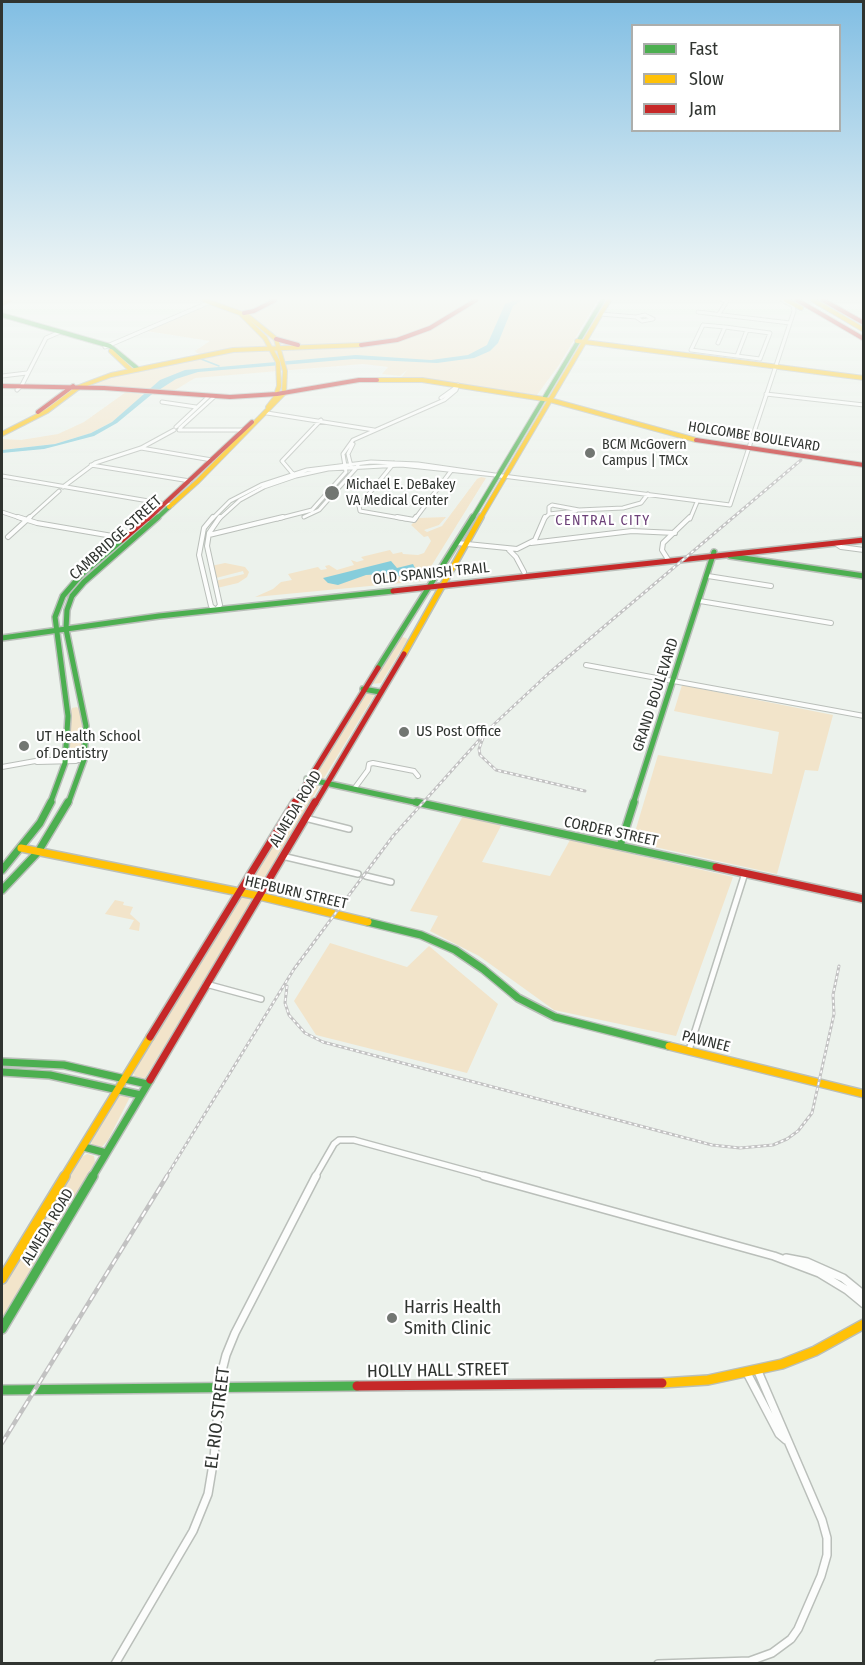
<!DOCTYPE html>
<html>
<head>
<meta charset="utf-8">
<style>
	body { margin:0 }
	#map { position:relative; width:865px; height:1665px; overflow:hidden; background:#ecf2ec; font-family:"Fira Sans Condensed",sans-serif }
	canvas { display:block }
	.frame { position:absolute; inset:0; border:3px solid #303430; pointer-events:none }
	.legend { position:absolute; left:631px; top:24px; width:210px; height:108px; box-sizing:border-box; background:#fff; border:2px solid #acaeac; margin:0; padding:8px 10px; list-style:none; font-size:18px; color:#303430 }
	.legend li { display:flex; align-items:center; gap:12px; height:30px }
	.legend b { width:30px; border:2px solid #acaeac }
</style>
</head>
<body>
<div id="map">
<canvas width="865" height="1665"></canvas>
<div class="frame"></div>
<ul class="legend">
<li><b style="height:8px;background:#4caf50"></b>Fast</li>
<li><b style="height:8px;background:#ffc107"></b>Slow</li>
<li><b style="height:8px;background:#c62828"></b>Jam</li>
</ul>
</div>
<script>
const ctx = document.querySelector('canvas').getContext('2d');
ctx.lineJoin = 'round';
function fill(path, color) {
  ctx.fillStyle = color;
  ctx.fill(path, 'evenodd');
}
function toPath(rows) {
  const path = new Path2D();
  for (const r of rows) {
    path.moveTo(r[0], r[1]);
    for (let i = 2; i < r.length; i += 2) path.lineTo(r[i], r[i + 1]);
  }
  return path;
}
function strokePath(path, color, width, dash) {
  ctx.strokeStyle = color;
  ctx.lineWidth = width;
  ctx.lineCap = dash ? 'butt' : 'round';
  ctx.setLineDash(dash || []);
  ctx.stroke(path);
}
function write(font, color, halo, rows, align = 'center') {
  ctx.font = font + ' "Fira Sans Condensed",sans-serif';
  ctx.lineWidth = 4.5;
  ctx.setLineDash([]);
  ctx.textBaseline = 'middle';
  ctx.strokeStyle = halo;
  ctx.fillStyle = color;
  for (const [text, x, y, turn = 0] of rows) {
    ctx.save();
    ctx.translate(x, y);
    ctx.rotate((+turn || 0) * Math.PI / 180);
    ctx.textAlign = isNaN(turn) ? turn : align;
    if (halo) ctx.strokeText(text, 0, 0);
    ctx.fillText(text, 0, 0);
    ctx.restore();
  }
}
const green = toPath([
	[208,300,598,300,559,365,537,395,438,381,401,378,407,370,400,376,382,374,388,367,363,364,195,378,172,392,91,384,116,375,201,356,195,351,210,341,146,331,213,302],
	[126,392,145,395,112,422,91,433,55,444,2,450,2,439,21,440,58,434,84,422],
	[481,477,486,478,422,581,255,597,273,589,281,582,292,580,288,574,318,567,321,570,327,569,325,566,329,565,337,570,354,565,351,560,357,562,364,560,361,557,390,550,393,554,402,552,403,554,418,555,424,553,431,541,428,536,424,537,411,525,418,518,446,517,439,525,424,530,427,532,442,526,477,479],
	[225,563,245,567,249,572,247,577,238,583,217,588,215,581,244,574,243,571,216,578,211,566],
	[400,636,408,639,381,683,371,684],
	[682,685,833,715,818,771,805,770,777,874,632,842,658,755,772,774,779,732,674,711],
	[364,692,375,694,324,778,314,778,313,776],
	[77,707,81,711,82,725,81,755,70,757,70,714,72,708],
	[311,783,319,787,257,890,246,887,307,784],
	[463,816,502,824,482,862,550,876,570,840,733,877,676,1036,554,1010,479,956,430,931,438,916,410,911],
	[244,896,252,900,145,1078,132,1077,135,1075,132,1072,239,897],
	[115,900,124,902,123,905,133,907,130,914,140,923,139,931,129,929,134,920,105,914],
	[330,943,407,967,429,946,498,1004,467,1073,316,1035,294,1001],
	[122,1094,130,1097,108,1140,101,1148,93,1146,90,1140,118,1095],
	[87,1154,94,1156,95,1162,2,1318,2,1286,80,1158]
]);
const water = toPath([
	[515,300,522,300,513,306,498,343,490,351,474,358,437,363,354,359,198,372,176,379,151,395,117,423,94,436,44,449,2,453,2,450,55,444,91,433,112,422,160,380,185,370,356,355,431,360,468,355,487,345,505,304],
	[391,561,397,568,413,564,417,572,405,577,383,574,366,575,338,585,328,583,323,578]
]);
const stream = toPath([
	[201,359,219,366]
]);
const streetFar3 = toPath([
	[698,312,790,323],
	[601,314,636,317],
	[719,314,727,301,722,300],
	[645,315,653,319,642,321,636,317,645,315],
	[703,325,725,327,770,333,760,359,691,350,703,325],
	[718,343,725,327],
	[105,347,210,302],
	[737,356,747,330],
	[2,376,27,373],
	[17,390,22,385,46,338,60,332],
	[766,394,864,405],
	[441,398,455,388],
	[162,402,196,407],
	[267,413,374,430],
	[176,427,208,397],
	[180,428,214,397],
	[179,430,245,430],
	[141,448,212,460],
	[394,463,359,506,360,511,406,519],
	[91,465,190,481],
	[351,466,348,454,353,444],
	[293,474,282,461,321,420],
	[495,475,730,505,794,311,793,306,782,300],
	[495,475,505,477],
	[2,476,172,505],
	[63,487,95,463,141,448,174,430],
	[2,512,23,519],
	[549,514,576,511],
	[304,517,319,510,358,466],
	[28,519,59,491],
	[212,519,230,501,261,485,307,470,371,462,418,464,495,475],
	[219,519,240,500,264,487,296,476,328,469,401,465,495,475],
	[277,519,312,510,346,472,343,454,353,440,444,400,456,390,458,385],
	[415,519,451,471],
	[544,519,549,514,549,507,552,505,579,510,623,508,641,503,648,494],
	[690,519,697,502]
]);
const streetFar2 = toPath([
	[18,517,37,523,124,538],
	[213,517,204,528,199,555,211,606,216,610,220,605,207,546,209,533,220,517],
	[397,517,414,520,416,517],
	[209,535,283,517],
	[8,537,30,517],
	[457,543,517,549,535,540,545,517],
	[531,543,632,531,675,533],
	[835,543,841,547,864,550],
	[509,550,516,557,524,572],
	[669,561,662,550,663,543,690,517],
	[708,576,771,586],
	[700,601,831,623],
	[586,665,864,716],
	[37,762,76,761],
	[2,767,41,760,84,760],
	[354,789,368,770,369,764,373,763,414,771,418,776]
]);
const streetFar1 = toPath([
	[305,818,349,829],
	[282,856,358,874],
	[366,876,391,882],
	[206,984,261,999],
	[689,1050,745,873],
	[315,1177,334,1144,339,1140,354,1140,489,1177]
]);
const street = toPath([
	[484,1176,774,1256,819,1273,847,1290,864,1304],
	[786,1258,807,1262,843,1278,864,1295],
	[747,1373,779,1434,786,1440],
	[115,1664,193,1531,208,1494,214,1458,221,1375,226,1355,235,1333,316,1176],
	[658,1664,750,1661,772,1653,791,1639,798,1629,821,1576,827,1555,827,1538,822,1520,757,1369]
]);
const fastFar3 = toPath([
	[2,315,110,346,138,369],
	[156,519,169,507],
	[472,519,603,300]
]);
const fastFar2 = toPath([
	[730,556,864,576],
	[2,638,159,616,393,591],
	[378,668,473,517],
	[363,689,380,692],
	[307,779,423,804],
	[50,804,65,763,68,716,55,617,63,596,82,574,122,540],
	[68,804,84,760,86,726,66,629,67,610,72,596,84,582,158,517],
	[633,804,714,552]
]);
const fastFar1 = toPath([
	[416,802,716,867],
	[620,846,634,802],
	[2,870,40,823,51,802],
	[2,890,38,852,68,802],
	[368,922,421,935,455,950,483,969,518,998,555,1017,669,1046],
	[2,1062,64,1065,147,1084],
	[2,1072,50,1075,141,1095],
	[84,1147,106,1153],
	[92,1177,150,1080]
]);
const fast = toPath([
	[2,1329,93,1176],
	[2,1390,357,1386]
]);
const slowFar3 = toPath([
	[786,300,801,308],
	[813,300,864,330],
	[2,303,9,300],
	[241,314,265,338,278,362,279,386,275,398,268,407],
	[577,341,864,378],
	[111,351,131,370],
	[377,380,422,380,550,400,696,440],
	[2,434,47,411,79,387,111,375,233,350,361,345],
	[169,507,198,481,284,393,285,371,276,339,248,316,204,300],
	[480,519,609,300]
]);
const slowFar2 = toPath([
	[404,654,481,517]
]);
const slowFar1 = toPath([
	[21,848,259,896,368,922],
	[669,1046,864,1094],
	[64,1177,150,1037]
]);
const slow = toPath([
	[2,1279,65,1176],
	[662,1383,708,1380,782,1364,815,1351,864,1324]
]);
const jamFar3 = toPath([
	[797,300,864,339],
	[823,300,864,323],
	[244,313,254,311,275,300],
	[276,339,298,345],
	[361,345,397,340,430,328,476,300],
	[2,386,104,388,230,397,277,394,359,380,377,380],
	[38,412,73,386],
	[696,440,864,465],
	[148,519,252,422]
]);
const jamFar2 = toPath([
	[122,540,149,517],
	[393,591,864,540],
	[294,804,378,668],
	[315,804,404,654]
]);
const jamFar1 = toPath([
	[716,867,864,899],
	[150,1037,295,802],
	[150,1080,315,802]
]);
const jam = toPath([
	[357,1386,662,1383]
]);
const railFar1 = toPath([
	[483,738,479,749,480,755,496,770,585,791],
	[287,986,285,1003,289,1015,305,1033,323,1042,712,1145,740,1148,773,1145,787,1139,798,1131,812,1113,834,1014,833,995,839,966],
	[166,1177,294,969,393,836,489,729,548,674,801,460]
]);
const rail = toPath([
	[2,1443,167,1176]
]);
const markers = [
	[590,453,6,"#727672"],
	[332,493,8,"#727672"],
	[404,732,6,"#727672"],
	[24,746,6,"#727672"],
	[392,1318,6,"#727672"]
];
const farStreetnames = [
	["HOLCOMBE BOULEVARD",754,437,9]
];
const farPoinames = [
	["BCM McGovern",602,445],
	["Campus | TMCx",602,461],
	["Michael E. DeBakey",346,485],
	["VA Medical Center",346,501]
];
const farNeighbourhoodnames = [
	["CENTRAL CITY",603,521]
];
const streetNames = [
	["CAMBRIDGE STREET",116,538,-42],
	["OLD SPANISH TRAIL",431,574,-6],
	["GRAND BOULEVARD",656,695,-72],
	["ALMEDA ROAD",296,809,-59],
	["CORDER STREET",611,832,12],
	["HEPBURN STREET",296,893,13],
	["PAWNEE",706,1042,14],
	["ALMEDA ROAD",48,1227,-59]
];
const poiNames = [
	["US Post Office",416,732],
	["UT Health School",36,737],
	["of Dentistry",36,754]
];
const nearPoinames = [
	["Harris Health",404,1308],
	["Smith Clinic",404,1329]
];
const nearStreetnames = [
	["HOLLY HALL STREET",438,1371,-1],
	["EL RIO STREET",218,1418,-83]
];
fill(green, '#f2e4ca');
fill(water, '#86cddb');
strokePath(stream, '#86cddb', 1.5);
strokePath(streetFar3, '#babfba', 5);
strokePath(streetFar2, '#babfba', 6);
strokePath(streetFar1, '#babfba', 8);
strokePath(street, '#babfba', 10);
strokePath(fastFar3, '#babfba', 6);
strokePath(fastFar2, '#babfba', 8);
strokePath(fastFar1, '#babfba', 10);
strokePath(fast, '#babfba', 12);
strokePath(slowFar3, '#babfba', 6);
strokePath(slowFar2, '#babfba', 8);
strokePath(slowFar1, '#babfba', 10);
strokePath(slow, '#babfba', 12);
strokePath(jamFar3, '#babfba', 6);
strokePath(jamFar2, '#babfba', 8);
strokePath(jamFar1, '#babfba', 10);
strokePath(jam, '#babfba', 12);
strokePath(streetFar3, '#fcfdfc', 3);
strokePath(streetFar2, '#fcfdfc', 4);
strokePath(streetFar1, '#fcfdfc', 5);
strokePath(street, '#fcfdfc', 7);
strokePath(fastFar3, '#4caf50', 4);
strokePath(fastFar2, '#4caf50', 5);
strokePath(fastFar1, '#4caf50', 7);
strokePath(fast, '#4caf50', 9);
strokePath(slowFar3, '#ffc107', 4);
strokePath(slowFar2, '#ffc107', 5);
strokePath(slowFar1, '#ffc107', 7);
strokePath(slow, '#ffc107', 9);
strokePath(jamFar3, '#c62828', 4);
strokePath(jamFar2, '#c62828', 5);
strokePath(jamFar1, '#c62828', 7);
strokePath(jam, '#c62828', 9);
strokePath(railFar1, '#c2c2c2', 3);
strokePath(rail, '#c2c2c2', 4.5);
strokePath(railFar1, '#fff', 1.5, [3]);
strokePath(rail, '#fff', 2, [7]);
const sky = ctx.createLinearGradient(0, 0, 0, 533);
sky.addColorStop(0, '#81bee3');
sky.addColorStop(0.56, '#f6f9f6');
sky.addColorStop(1, '#f6f9f600');
ctx.fillStyle = sky;
ctx.fillRect(0, 0, 865, 533);
for (const [x, y, r, color] of markers) {
  const dot = new Path2D();
  dot.arc(x, y, r, 0, 2 * Math.PI);
  ctx.fillStyle = color;
  ctx.fill(dot);
  strokePath(dot, '#fff', 2);
}
write('14px', '#303430', '#fff', farStreetnames);
write('14px', '#303430', '#fff', farPoinames, 'left');
ctx.letterSpacing = '1.5px';
write('14px', '#6c4178', '#fff', farNeighbourhoodnames);
ctx.letterSpacing = '0px';
write('15px', '#303430', '#fff', streetNames);
write('15px', '#303430', '#fff', poiNames, 'left');
write('18px', '#303430', '#fff', nearPoinames, 'left');
write('18px', '#303430', '#fff', nearStreetnames);
</script>
</body>
</html>
